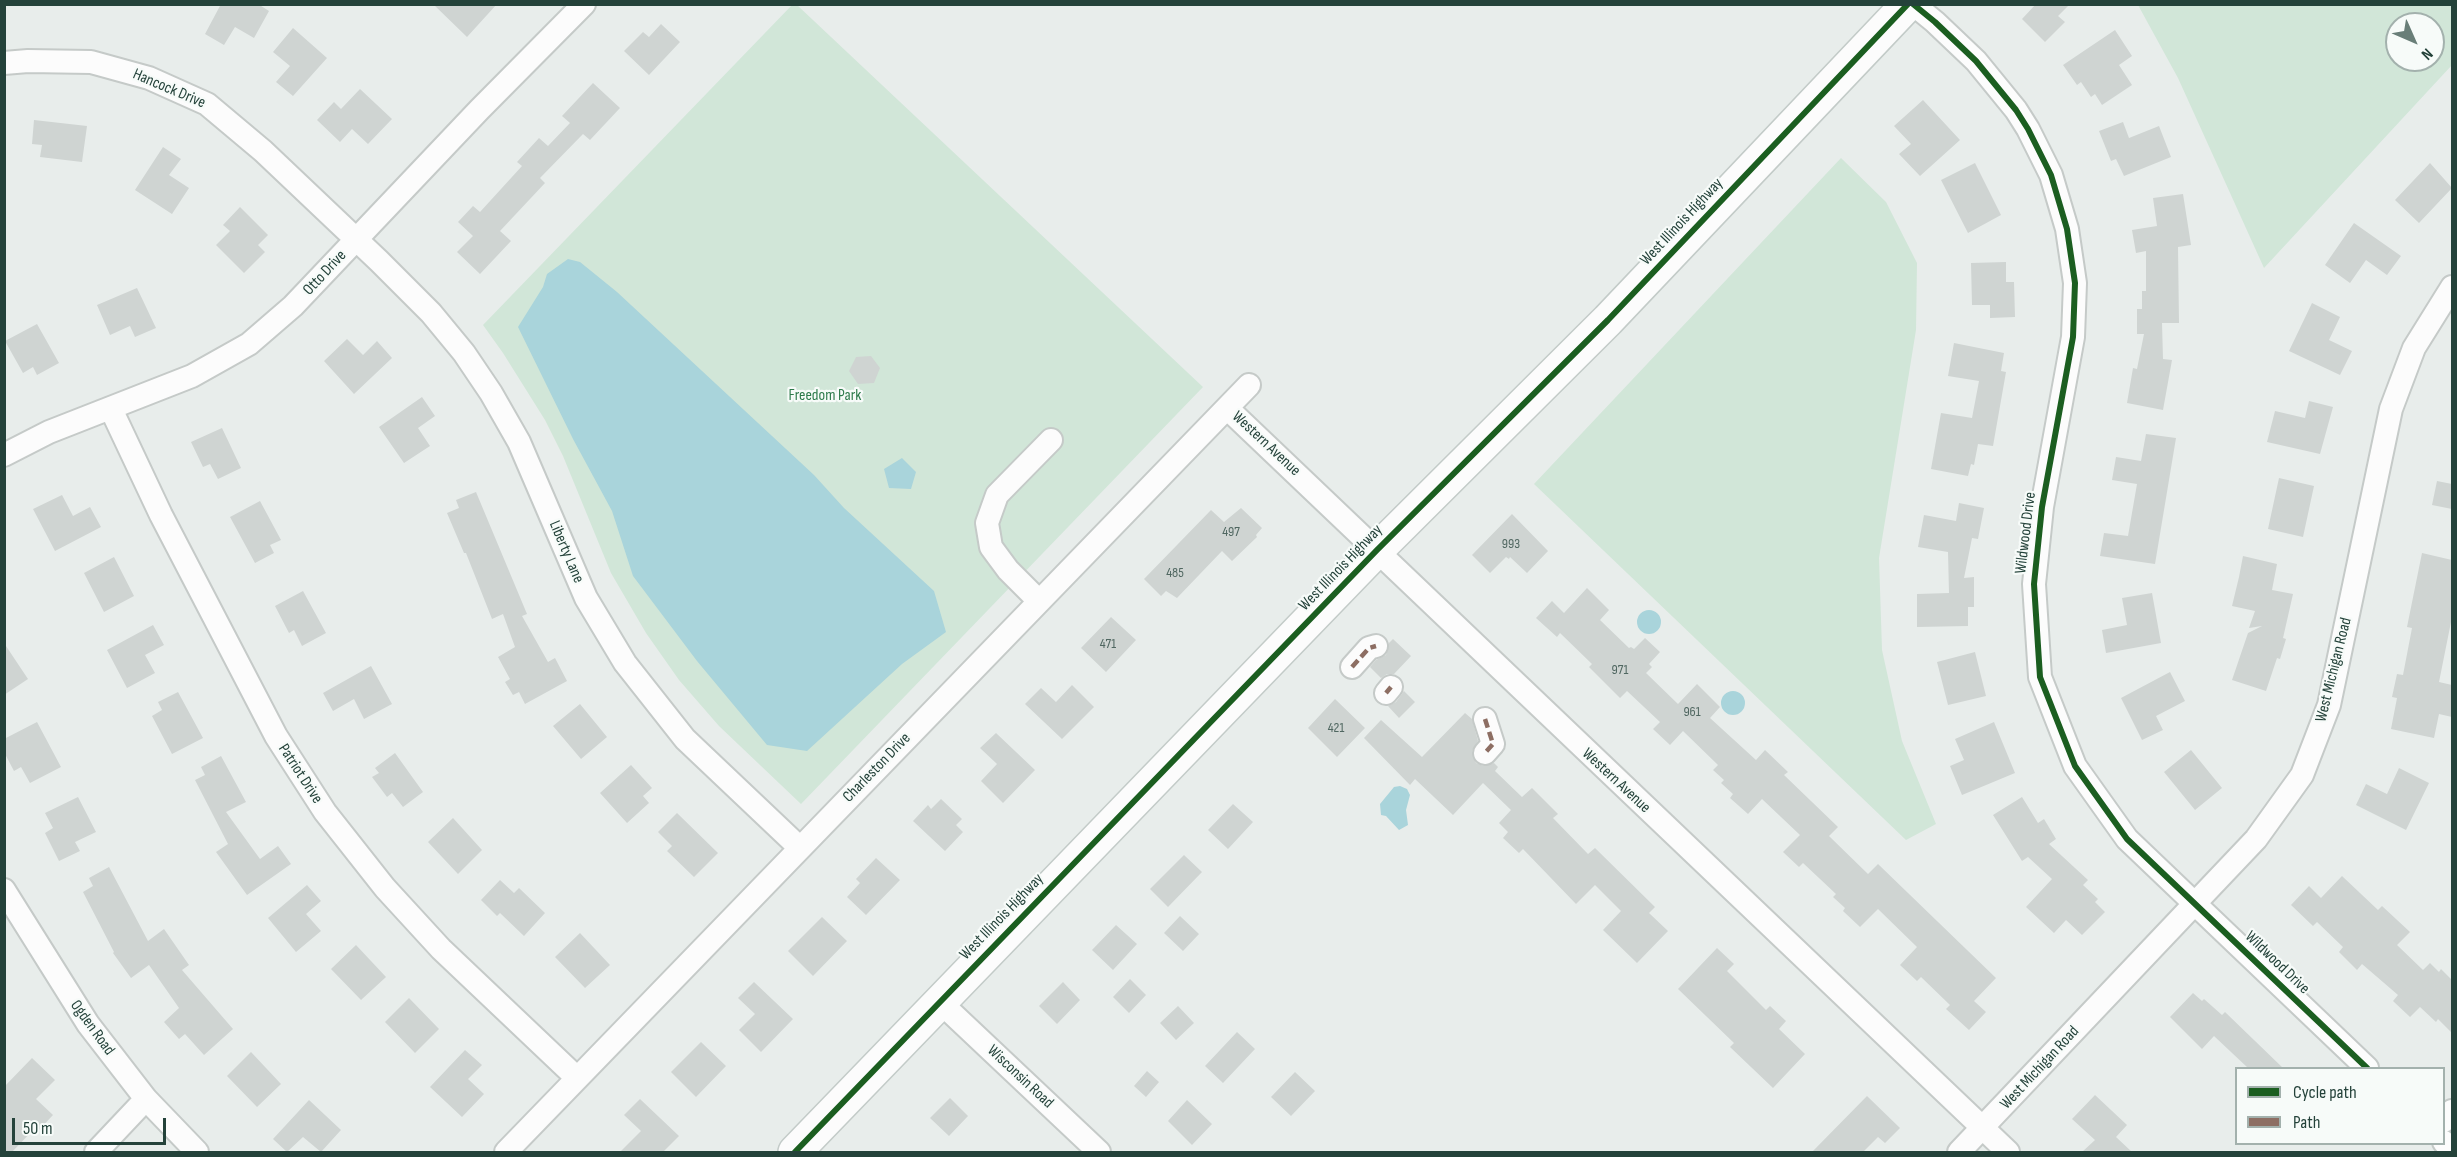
<!DOCTYPE html>
<html>
<head>
<meta charset="utf-8">
<style>
	body { margin:0 }
	#map { position:relative; width:2457px; height:1157px; overflow:hidden; background:#e8edeb; font-family:"Sofia Sans Condensed",sans-serif }
	canvas { display:block }
	.frame { position:absolute; inset:0; border:6px solid #24423a; pointer-events:none }
	.legend { position:absolute; left:2235px; top:1067px; width:210px; height:78px; box-sizing:border-box; background:#f7fbf9; border:2px solid #a3b1ad; margin:0; padding:8px 10px; list-style:none; font-size:18px; color:#24423a }
	.legend li { display:flex; align-items:center; gap:12px; height:30px }
	.legend b { width:30px; border:2px solid #a3b1ad }
	.north { position:absolute; left:2385px; top:12px; width:60px; height:60px; box-sizing:border-box; background:#f7fbf9; border:2px solid #a3b1ad; border-radius:50%; rotate:135deg; font-size:16px; font-weight:700; line-height:24px; text-align:center; color:#24423a }
	.north::after { content:''; display:block; margin:auto; width:21px; height:27px; background:#697e78; clip-path:polygon(50% 0,100% 100%,50% 72%,0 100%) }
	.scale { position:absolute; left:12px; top:1118px; width:154px; height:27px; box-sizing:border-box; border:3px solid #24423a; border-top:0; padding-left:8px; font-size:18px; line-height:21px; white-space:nowrap; color:#24423a; -webkit-text-stroke:4px #f7fbf9; paint-order:stroke }
</style>
</head>
<body>
<div id="map">
<canvas width="2457" height="1157"></canvas>
<div class="frame"></div>
<ul class="legend">
<li><b style="height:8px;background:#1b5e20"></b>Cycle path</li>
<li><b style="height:8px;background:#8d6e63"></b>Path</li>
</ul>
<div class="north">N</div>
<div class="scale">50 m</div>
</div>
<script>
const ctx = document.querySelector('canvas').getContext('2d');
ctx.lineJoin = 'round';
function fill(path, color) {
  ctx.fillStyle = color;
  ctx.fill(path, 'evenodd');
}
function toPath(rows) {
  const path = new Path2D();
  for (const r of rows) {
    if (r.length === 3) {
      path.moveTo(r[0] + r[2], r[1]);
      path.arc(r[0], r[1], r[2], 0, 2 * Math.PI);
      continue;
    }
    path.moveTo(r[0], r[1]);
    for (let i = 2; i < r.length; i += 2) path.lineTo(r[i], r[i + 1]);
  }
  return path;
}
function strokePath(path, color, width, dash) {
  ctx.strokeStyle = color;
  ctx.lineWidth = width;
  ctx.lineCap = dash ? 'butt' : 'round';
  ctx.setLineDash(dash || []);
  ctx.stroke(path);
}
function write(font, color, halo, rows, align = 'center') {
  ctx.font = font + ' "Sofia Sans Condensed",sans-serif';
  ctx.lineWidth = 4.5;
  ctx.setLineDash([]);
  ctx.textBaseline = 'middle';
  ctx.strokeStyle = halo;
  ctx.fillStyle = color;
  for (const [text, x, y, turn = 0] of rows) {
    ctx.save();
    ctx.translate(x, y);
    ctx.rotate((+turn || 0) * Math.PI / 180);
    ctx.textAlign = isNaN(turn) ? turn : align;
    if (halo) ctx.strokeText(text, 0, 0);
    ctx.fillText(text, 0, 0);
    ctx.restore();
  }
}
const green = toPath([
	[792,5,797,5,1203,387,801,804,719,726,679,680,646,633,611,573,563,456,545,420,503,353,483,325],
	[2138,5,2452,5,2452,65,2264,268,2178,78],
	[2397,24,2433,24,2433,60,2397,60],
	[1841,158,1886,202,1917,263,1916,330,1879,558,1882,650,1902,741,1936,824,1906,840,1534,484]
]);
const water = toPath([
	[568,259,580,262,617,292,814,475,844,508,934,591,946,632,902,664,807,751,767,745,697,661,633,576,612,511,573,439,518,327,543,287,547,274],
	[902,458,916,472,911,489,889,488,884,469],
	[1649,622,12],
	[1733,703,12],
	[1400,786,1407,789,1410,795,1406,810,1408,825,1399,830,1386,816,1381,815,1380,804,1394,787]
]);
const building = toPath([
	[221,4,258,4,269,11,254,38,235,27,224,45,205,34],
	[433,4,497,4,467,37],
	[2036,4,2070,4,2058,16,2065,22,2045,42,2022,19],
	[661,24,680,42,649,75,624,51,643,32,649,37],
	[293,28,327,58,293,96,276,82,290,66,273,52],
	[2115,30,2132,56,2119,65,2132,85,2102,105,2095,94,2091,97,2081,82,2077,85,2063,65],
	[593,83,620,108,590,140,583,134,540,178,545,183,500,231,511,241,480,274,457,252,473,236,458,222,473,206,480,212,522,166,517,162,539,138,548,146,570,123,562,116],
	[360,89,392,119,368,144,352,129,340,142,317,120,334,102,341,109],
	[1923,100,1960,140,1920,176,1899,154,1911,144,1894,126],
	[34,120,87,126,82,162,40,157,42,145,32,144],
	[2123,122,2129,138,2159,126,2171,157,2124,176,2116,159,2111,161,2099,131],
	[163,147,181,159,169,175,189,188,172,214,135,190],
	[1975,163,2001,215,1968,233,1941,180],
	[2430,163,2452,188,2419,223,2395,200],
	[2183,194,2191,245,2178,247,2179,323,2162,323,2163,359,2172,360,2163,410,2127,403,2133,368,2137,369,2144,334,2137,334,2137,309,2142,309,2142,291,2146,291,2146,251,2136,253,2132,230,2157,226,2153,198],
	[240,207,268,235,258,245,265,252,244,273,216,245,230,231,223,225],
	[2354,223,2401,256,2387,275,2366,260,2350,283,2325,265],
	[2006,262,2006,282,2014,282,2015,317,1990,318,1990,305,1972,305,1971,263],
	[137,288,156,328,135,337,130,326,110,335,97,305],
	[2312,303,2340,317,2329,340,2352,351,2340,375,2289,351],
	[37,324,59,363,37,375,33,367,23,373,5,341],
	[347,339,363,355,377,341,392,358,354,394,324,361],
	[1954,343,2004,353,2001,371,2006,372,1993,446,1978,444,1974,465,1971,464,1968,476,1931,469,1941,413,1972,418,1979,381,1948,376],
	[871,356,880,368,874,383,858,384,849,371,856,357],
	[422,397,435,416,418,428,430,446,404,463,379,427],
	[2309,401,2333,407,2320,454,2267,442,2275,411,2305,418],
	[222,428,241,468,218,479,210,464,203,467,191,442],
	[2146,434,2176,438,2155,564,2100,556,2104,533,2128,536,2137,484,2112,480,2116,457,2141,461],
	[2279,478,2314,486,2303,537,2268,529],
	[2437,481,2452,484,2452,509,2432,505],
	[476,492,527,614,522,616,548,662,555,658,567,681,525,704,519,692,513,695,505,682,510,679,498,657,515,647,503,614,492,619,466,553,464,553,447,513,459,508,456,500],
	[62,495,73,516,90,507,101,527,55,551,33,509],
	[260,501,281,540,270,545,274,553,255,563,230,517],
	[1959,503,1984,508,1978,539,1972,538,1964,578,1974,577,1974,607,1968,607,1968,626,1917,627,1917,594,1949,593,1948,552,1918,547,1924,515,1956,521],
	[1241,508,1262,528,1256,535,1257,537,1232,561,1222,551,1177,598,1166,591,1161,596,1144,579,1211,510,1224,522],
	[1512,514,1548,551,1527,573,1510,557,1509,559,1506,557,1490,573,1472,555],
	[2422,553,2452,560,2452,617,2439,682,2452,685,2452,717,2439,714,2434,738,2391,729,2397,698,2392,697,2397,674,2403,675,2412,628,2407,627],
	[2243,556,2277,564,2272,590,2293,594,2283,638,2286,639,2280,659,2277,658,2266,691,2232,680,2248,633,2262,626,2249,628,2255,611,2232,606,2239,577,2241,577,2239,577],
	[114,557,134,596,104,612,84,573],
	[1587,588,1609,610,1600,620,1629,648,1631,647,1634,649,1645,638,1660,652,1649,664,1652,667,1646,673,1678,704,1697,684,1720,707,1710,718,1756,760,1765,750,1788,772,1784,775,1838,827,1829,836,1868,874,1878,864,1996,978,1974,1001,1986,1012,1969,1030,1946,1009,1950,1005,1921,977,1917,981,1900,965,1917,947,1878,909,1860,927,1843,911,1845,908,1833,897,1836,894,1803,863,1799,867,1783,852,1800,835,1762,799,1748,814,1730,798,1733,794,1721,783,1724,780,1713,770,1718,765,1683,731,1670,745,1653,729,1660,722,1627,691,1620,698,1589,667,1592,664,1560,633,1557,637,1536,618,1552,601,1564,613],
	[303,591,326,633,302,646,294,630,289,633,275,606],
	[2152,593,2161,643,2106,653,2102,630,2127,625,2122,598],
	[1111,617,1136,640,1106,672,1081,648],
	[153,625,164,645,145,655,155,673,127,688,107,650],
	[1393,639,1411,656,1394,674,1387,674,1381,678,1370,667,1376,660,1386,655,1389,643],
	[4,643,28,679,4,695],
	[1975,652,1986,696,1948,705,1937,662],
	[371,666,392,704,364,719,354,699,333,711,323,693],
	[2170,672,2185,701,2156,716,2163,730,2142,740,2121,698],
	[1072,685,1094,707,1062,739,1025,704,1041,688,1056,702],
	[1404,691,1415,702,1399,718,1388,706,1396,702],
	[178,692,203,738,172,754,152,716,162,710,158,702],
	[1335,699,1365,728,1337,757,1308,728],
	[580,704,607,737,581,759,553,726],
	[1465,713,1472,719,1478,741,1472,751,1476,763,1483,766,1494,763,1498,767,1495,771,1522,797,1532,788,1558,814,1553,818,1588,854,1595,848,1655,907,1649,913,1668,931,1637,963,1603,930,1621,911,1595,885,1576,904,1523,849,1519,853,1503,838,1508,832,1499,823,1511,810,1483,783,1453,815,1415,779,1410,785,1364,738,1381,720,1422,757],
	[37,722,61,767,30,783,21,767,14,771,4,752,4,739],
	[1994,722,2015,773,1962,795,1950,766,1964,760,1955,739],
	[996,733,1035,770,1003,803,981,781,997,764,980,748],
	[2191,750,2222,788,2195,810,2164,772],
	[395,753,423,792,403,807,392,793,387,797,372,777,379,773,375,768],
	[221,756,246,802,226,812,260,859,278,846,291,864,247,895,216,852,228,844,195,780,205,775,201,767],
	[631,765,652,788,643,796,649,803,627,823,600,793],
	[2399,768,2429,783,2406,830,2356,805,2366,784,2387,794],
	[78,797,96,832,75,842,80,851,59,861,45,833,53,828,45,813],
	[2022,797,2038,823,2044,819,2056,839,2049,844,2088,880,2083,885,2098,899,2095,902,2105,912,2082,935,2066,920,2054,933,2026,907,2052,879,2028,857,2022,861,1993,815],
	[941,799,962,819,956,825,963,832,945,851,913,821,928,805,931,809],
	[1233,804,1253,822,1228,849,1208,830],
	[677,813,718,853,694,877,667,851,672,846,658,832],
	[453,818,482,850,458,874,428,842],
	[1184,855,1202,872,1168,907,1150,889],
	[876,858,900,880,866,915,847,897,860,883,856,879],
	[109,867,148,941,164,929,189,965,182,970,233,1029,204,1055,185,1034,179,1039,164,1022,179,1008,149,965,131,978,113,953,114,952,83,892,93,886,89,878],
	[2342,876,2378,910,2382,906,2410,932,2397,945,2423,970,2430,963,2439,972,2441,969,2452,980,2452,1033,2438,1019,2436,1022,2420,1007,2410,1017,2393,1001,2398,995,2362,964,2357,970,2339,952,2343,947,2317,922,2313,926,2291,905,2309,886,2321,898],
	[500,880,514,893,519,888,545,913,524,936,500,913,497,916,481,900],
	[307,885,321,901,306,914,321,931,296,952,268,918],
	[1180,916,1199,934,1183,951,1164,933],
	[822,917,847,941,813,976,788,951],
	[1116,925,1137,944,1113,970,1092,950],
	[580,933,610,965,585,988,555,957],
	[356,945,386,977,361,1000,331,969],
	[1717,948,1734,964,1727,971,1766,1010,1770,1006,1786,1021,1779,1029,1805,1054,1773,1088,1730,1047,1734,1043,1678,989],
	[1130,979,1146,995,1129,1013,1113,997],
	[754,982,793,1019,761,1052,739,1030,755,1014,738,998],
	[1063,982,1080,1000,1057,1024,1039,1006],
	[2193,993,2202,1001,2204,999,2222,1015,2225,1012,2283,1068,2248,1068,2214,1036,2202,1049,2170,1017],
	[409,998,439,1029,415,1053,385,1022],
	[1178,1006,1194,1023,1176,1040,1160,1023],
	[1237,1032,1255,1049,1223,1083,1205,1066],
	[701,1042,726,1066,696,1097,671,1072],
	[465,1050,482,1065,468,1079,484,1094,462,1117,430,1087],
	[251,1052,281,1084,257,1107,227,1076],
	[32,1058,55,1080,36,1099,53,1115,38,1131,35,1128,12,1152,4,1152,4,1087],
	[1147,1071,1159,1082,1146,1097,1134,1086],
	[1295,1072,1315,1091,1291,1116,1271,1097],
	[2095,1095,2127,1125,2116,1137,2132,1152,2082,1152,2095,1140,2072,1119],
	[1867,1096,1900,1128,1885,1143,1878,1137,1863,1152,1812,1152],
	[950,1098,968,1116,949,1136,930,1118],
	[640,1099,679,1136,663,1152,620,1152,641,1131,624,1115],
	[309,1100,341,1130,321,1152,303,1137,287,1152,273,1139],
	[1187,1100,1212,1124,1192,1145,1168,1121]
]);
const street = toPath([
	[1913,4,1935,22,1976,61,2016,110,2028,129,2051,175,2067,229,2075,283,2073,337,2042,507,2034,584,2040,677,2075,766,2127,839,2367,1068],
	[4,63,28,61,91,62,149,78,207,104,263,151,379,261,431,313,464,353,491,393,519,442,586,598,625,663,685,739,800,848],
	[1227,408,2008,1152],
	[111,409,161,515,276,736,325,812,385,888,441,949,577,1078],
	[4,455,49,432,192,376,249,344,293,306,479,110,584,4],
	[1039,601,1008,570,991,547,987,523,997,495,1051,440],
	[1352,667,1369,648,1376,646],
	[1386,693,1391,687],
	[1485,719,1493,744,1485,753],
	[4,890,88,1024,146,1099,197,1152],
	[940,1002,1099,1152],
	[2444,1121,2452,1111],
	[2444,1142,2452,1151],
	[96,1152,146,1099],
	[506,1152,1249,385],
	[1959,1152,2256,839,2302,775,2329,705,2391,409,2414,348,2452,287]
]);
const secondary = toPath([
	[795,1152,1377,550,1608,320,1908,4]
]);
const quiet = toPath([
	[1352,667,1369,648,1376,646],
	[1386,693,1391,687],
	[1485,719,1493,744,1485,753]
]);
const cycleway = toPath([
	[1913,4,1935,22,1976,61,2016,110,2028,129,2051,175,2067,229,2075,283,2073,337,2042,507,2034,584,2040,677,2075,766,2127,839,2367,1068],
	[795,1152,1377,550,1608,320,1908,4]
]);
const numberNames = [
	["497",1231,532],
	["993",1511,544],
	["485",1175,573],
	["471",1108,644],
	["971",1620,670],
	["961",1692,712],
	["421",1336,728]
];
const streetNames = [
	["Hancock Drive",169,89,23],
	["West Illinois Highway",1682,222,-47],
	["Otto Drive",325,273,-47],
	["Western Avenue",1266,444,43],
	["Wildwood Drive",2026,533,-83],
	["Liberty Lane",566,552,67],
	["West Illinois Highway",1341,568,-46],
	["West Michigan Road",2334,670,-76],
	["Charleston Drive",877,768,-46],
	["Patriot Drive",300,774,57],
	["Western Avenue",1616,781,43],
	["West Illinois Highway",1002,917,-46],
	["Wildwood Drive",2277,963,44],
	["Ogden Road",92,1028,54],
	["West Michigan Road",2040,1068,-47],
	["Wisconsin Road",1020,1077,43]
];
const parkNames = [
	["Freedom Park",825,396]
];
fill(green, '#d1e6d8');
fill(water, '#a9d4db');
fill(building, '#cfd4d2');
strokePath(street, '#c5cac8', 26);
strokePath(secondary, '#c3cbc8', 36);
strokePath(street, '#fcfcfc', 22);
strokePath(secondary, '#fcfcfc', 33);
strokePath(quiet, '#8d6e63', 4.5, [9, 4.5]);
strokePath(cycleway, '#1b5e20', 6);
write('14px', '#506761', null, numberNames);
write('16px', '#24423a', '#f7fbf9', streetNames);
write('16px', '#2d7a4b', '#f7fbf9', parkNames);
</script>
</body>
</html>
